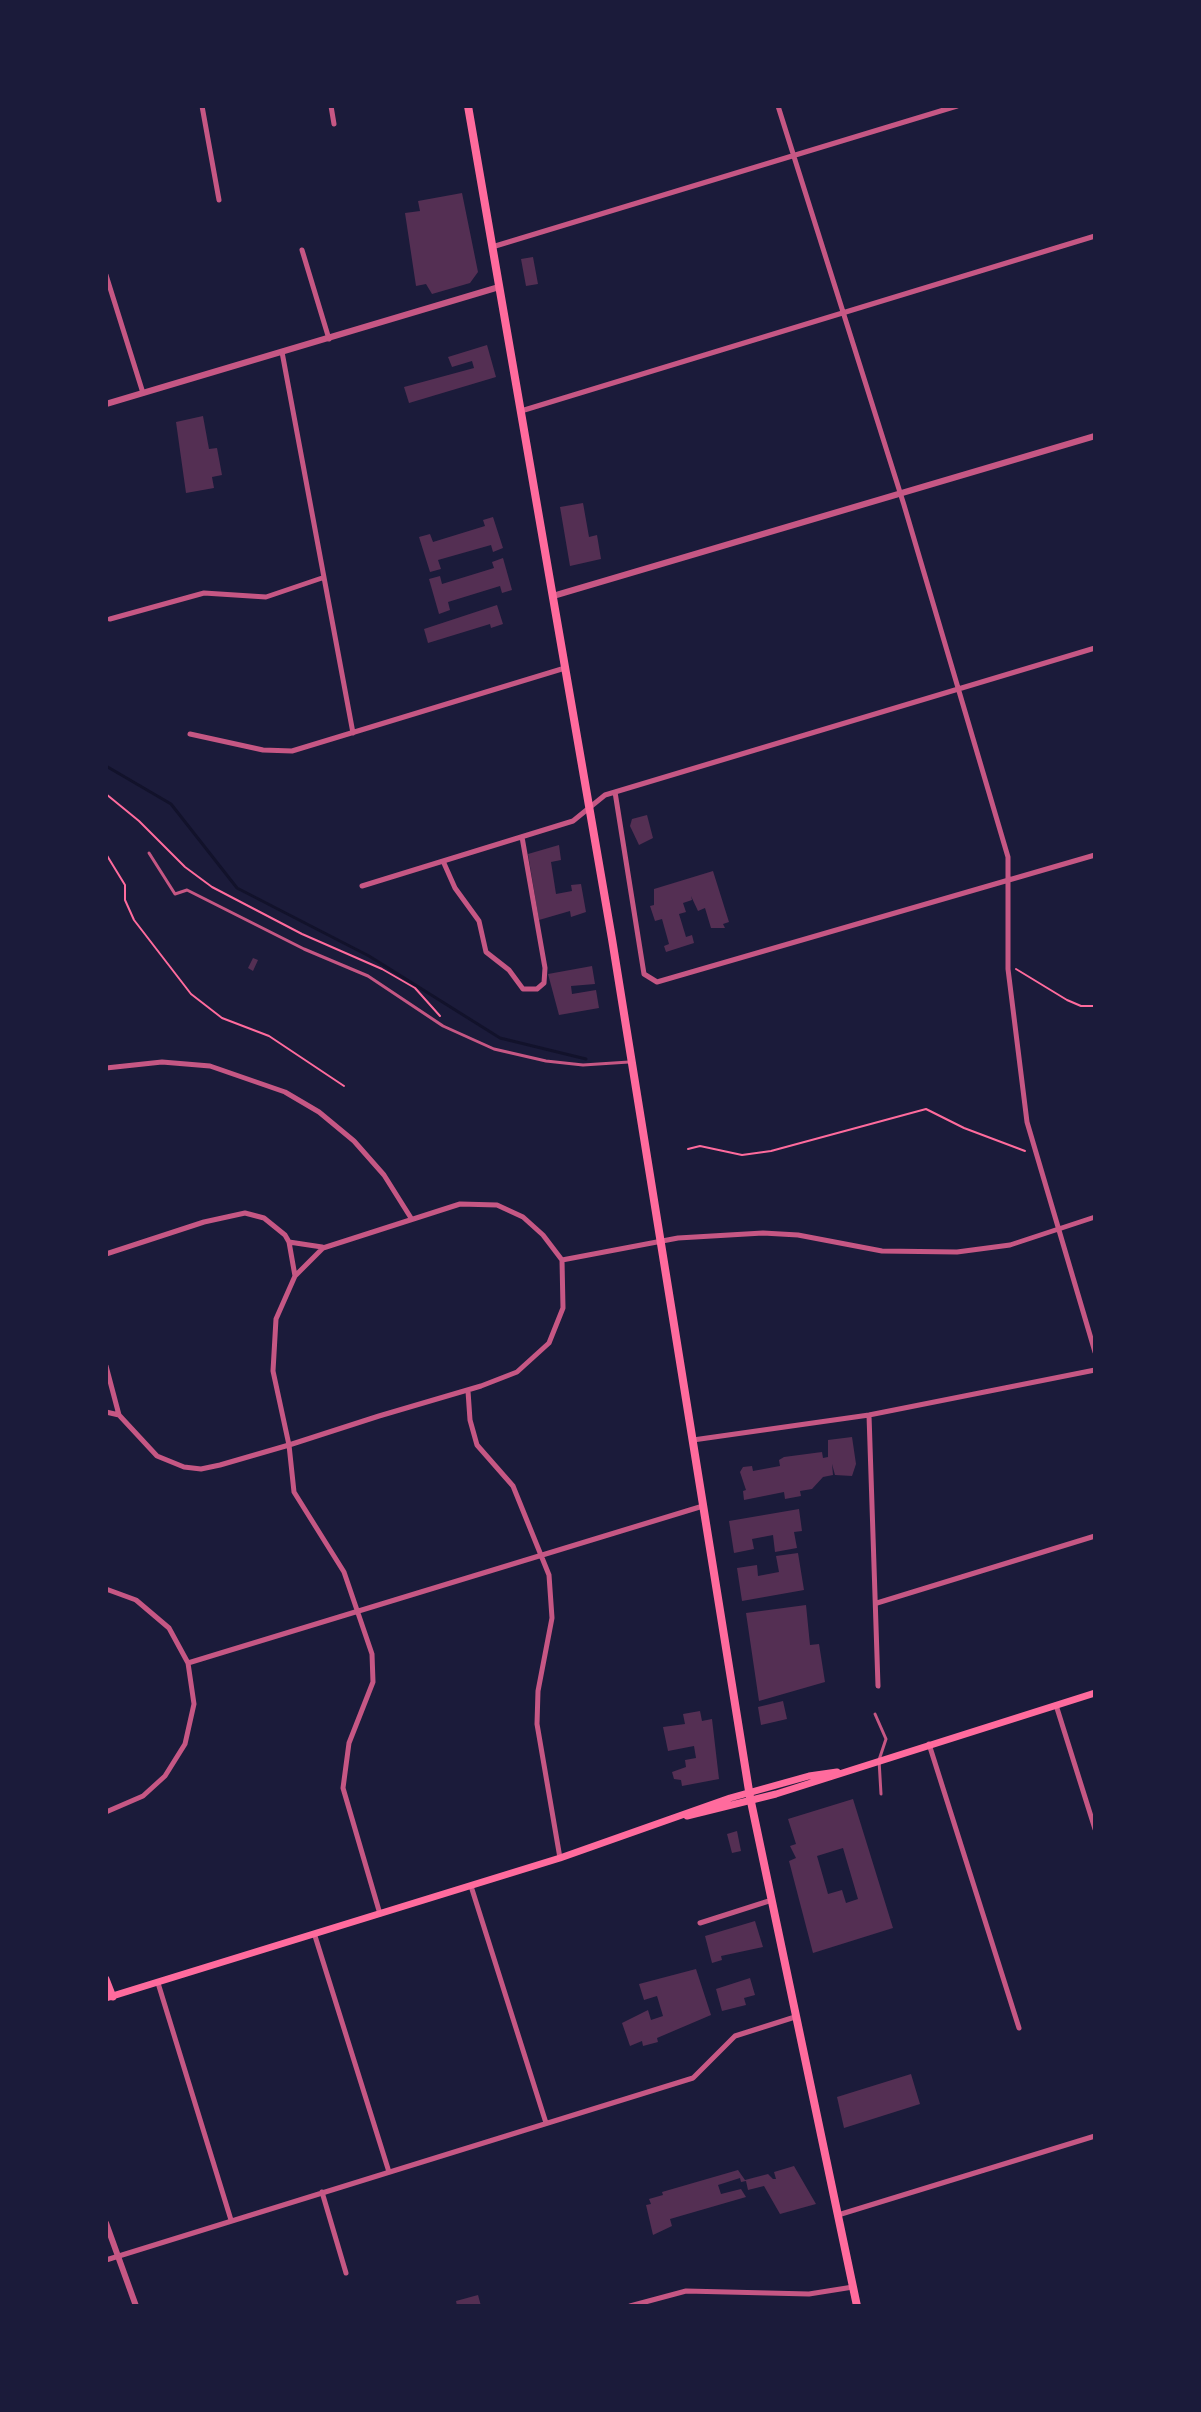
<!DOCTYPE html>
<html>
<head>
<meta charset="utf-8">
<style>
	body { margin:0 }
	#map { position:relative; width:1201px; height:2412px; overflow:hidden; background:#1b1b3a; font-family:"Alegreya Sans",sans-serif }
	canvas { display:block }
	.frame { position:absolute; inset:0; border:108px solid #1b1b3a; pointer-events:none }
</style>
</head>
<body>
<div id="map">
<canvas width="1201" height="2412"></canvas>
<div class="frame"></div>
</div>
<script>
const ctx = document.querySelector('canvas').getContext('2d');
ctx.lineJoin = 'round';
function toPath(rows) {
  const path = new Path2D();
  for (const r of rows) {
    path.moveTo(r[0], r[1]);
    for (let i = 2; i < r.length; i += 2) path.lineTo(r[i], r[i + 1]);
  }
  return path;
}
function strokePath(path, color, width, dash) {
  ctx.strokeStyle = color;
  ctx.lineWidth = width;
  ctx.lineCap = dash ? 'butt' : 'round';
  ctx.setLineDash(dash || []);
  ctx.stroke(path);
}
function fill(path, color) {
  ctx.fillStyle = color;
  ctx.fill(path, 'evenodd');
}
const stream = toPath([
	[106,766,171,804,237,888,369,956,500,1038,586,1059]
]);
const building = toPath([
	[462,193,478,272,470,283,432,294,426,284,416,286,405,213,420,211,418,201],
	[533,257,538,284,526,286,521,259],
	[487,345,496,377,409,403,404,387,474,368,472,361,452,367,448,357],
	[203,416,209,449,217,448,222,475,212,477,214,488,186,493,176,422],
	[583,503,589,537,597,535,601,559,570,566,560,507],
	[493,517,503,548,493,552,491,545,438,560,441,569,430,572,419,537,430,534,433,542,485,526,483,520],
	[503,558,512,590,502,593,500,586,448,602,450,610,439,614,429,579,440,576,442,584,494,568,492,562],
	[497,605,503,624,491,628,490,624,428,643,424,629],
	[647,815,653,838,639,845,630,826,632,819],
	[559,845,561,860,551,862,556,894,572,891,571,885,581,884,586,912,571,917,570,911,539,920,528,854],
	[713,871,729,922,723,924,725,928,711,928,705,908,698,911,691,896,692,900,683,903,686,912,679,914,686,937,692,935,694,943,666,952,664,946,669,944,662,919,655,921,650,906,654,905,654,889],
	[253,958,258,960,253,971,248,968],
	[592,966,595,984,571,986,572,994,596,990,599,1008,559,1015,548,974],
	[852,1437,856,1464,852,1476,835,1475,832,1464,833,1475,823,1477,812,1489,800,1491,801,1496,785,1499,784,1492,744,1500,743,1491,746,1490,740,1472,743,1467,752,1466,753,1471,780,1466,779,1460,784,1457,822,1452,823,1458,828,1457,828,1440],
	[799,1509,802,1531,794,1532,797,1548,775,1552,773,1535,752,1539,754,1549,734,1553,729,1521],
	[798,1553,804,1590,742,1601,737,1568,757,1565,758,1576,779,1572,776,1556],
	[806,1605,810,1645,819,1644,825,1682,759,1701,746,1613],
	[783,1701,787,1719,761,1725,758,1707],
	[700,1711,702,1721,712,1719,719,1779,682,1786,681,1780,674,1779,672,1772,686,1767,685,1760,696,1758,694,1746,668,1751,663,1727,685,1724,683,1714],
	[853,1799,893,1928,813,1953,789,1861,796,1858,790,1846,796,1844,788,1819],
	[843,1848,858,1899,846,1903,842,1890,828,1894,817,1856],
	[737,1831,741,1851,732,1853,727,1834],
	[755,1921,763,1947,721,1956,722,1960,712,1963,705,1936],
	[696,1969,711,2015,657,2038,658,2042,643,2046,642,2041,630,2046,622,2023,648,2010,651,2020,663,2016,657,1996,644,2000,639,1984],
	[750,1978,755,1995,744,1998,746,2005,722,2011,716,1989],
	[911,2074,920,2104,844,2128,837,2097],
	[794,2166,816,2204,780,2214,764,2186,748,2190,746,2181,741,2182,740,2178,718,2185,721,2194,741,2189,746,2197,670,2219,672,2226,653,2235,646,2205,651,2204,649,2199,663,2195,662,2192,738,2170,745,2180,768,2174,773,2179,776,2179,774,2172],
	[478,2295,481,2306,457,2306,456,2301]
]);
const path = toPath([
	[106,794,139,821,185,867,212,887,302,934,382,969,415,988,440,1016],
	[106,854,125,885,125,900,134,920,191,994,222,1018,269,1036,344,1086],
	[1016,969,1067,1000,1081,1006,1095,1006],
	[688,1149,700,1146,742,1155,771,1151,926,1109,964,1128,1025,1151]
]);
const service = toPath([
	[149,853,175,894,187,890,304,949,368,976,443,1026,494,1049,546,1061,583,1065,629,1062],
	[875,1714,886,1739,879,1760,881,1794]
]);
const minor = toPath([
	[202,106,219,200],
	[331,106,334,124],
	[778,106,904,505,1008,857,1008,969,1027,1122,1095,1352],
	[492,247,957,106],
	[302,250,329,339],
	[106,275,143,393],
	[282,352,353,733],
	[521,411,1095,236],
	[110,619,204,593,266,597,322,578],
	[190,734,263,750,292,751,565,668],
	[615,792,644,974,657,982,1095,855],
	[443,861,455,888,479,921,486,952,509,970,523,989,537,989,544,983,545,968,522,837],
	[362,886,573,821,605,795,1095,648],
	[106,1068,162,1062,210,1066,285,1092,319,1112,354,1141,384,1175,411,1218],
	[289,1242,322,1247],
	[106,1254,204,1222,245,1213,264,1218,285,1235,289,1242,295,1276],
	[562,1260,678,1238,763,1233,798,1235,882,1251,957,1252,1010,1245,1095,1217],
	[106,1366,119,1415],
	[468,1391,470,1420,477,1445,513,1486,549,1575,552,1618,538,1691,537,1724,560,1858],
	[106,1412,119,1415,157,1456,184,1467,201,1469,220,1465,289,1445,379,1416,481,1386,517,1372,549,1343,563,1308,562,1260,543,1235,523,1217,497,1205,460,1204,323,1248,295,1276,276,1319,273,1371,289,1445,294,1492,344,1572,372,1654,373,1682,349,1743,343,1788,380,1914],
	[869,1415,878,1686],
	[693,1440,869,1415,1095,1370],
	[106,1589,136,1600,169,1628,188,1663,194,1704,185,1744,165,1776,143,1796,106,1812],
	[877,1603,1095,1536],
	[188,1663,703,1506],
	[1056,1705,1095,1829],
	[929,1744,1019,2028],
	[471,1886,546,2123],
	[700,1923,772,1900],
	[315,1936,389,2172],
	[158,1983,231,2220],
	[322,2192,346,2273],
	[838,2215,1095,2136],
	[106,2260,693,2078,735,2036,795,2017],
	[630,2306,686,2291,809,2294,853,2287]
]);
const tertiary = toPath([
	[106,404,499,287],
	[553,596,1095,436],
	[106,2223,136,2306]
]);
const secondary = toPath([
	[687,1816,776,1794,1095,1693],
	[106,1979,113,1997],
	[106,1998,560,1858,730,1798,809,1776,837,1772]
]);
const primary = toPath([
	[468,106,612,939,750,1797,857,2306]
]);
strokePath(stream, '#12122b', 3);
fill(building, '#542f53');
strokePath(path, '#ff6b9d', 2);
strokePath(service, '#c65784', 3);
strokePath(minor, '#c65784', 5);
strokePath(tertiary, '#c65784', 6);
strokePath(secondary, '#ff6b9d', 7);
strokePath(primary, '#ff6b9d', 8);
</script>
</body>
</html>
